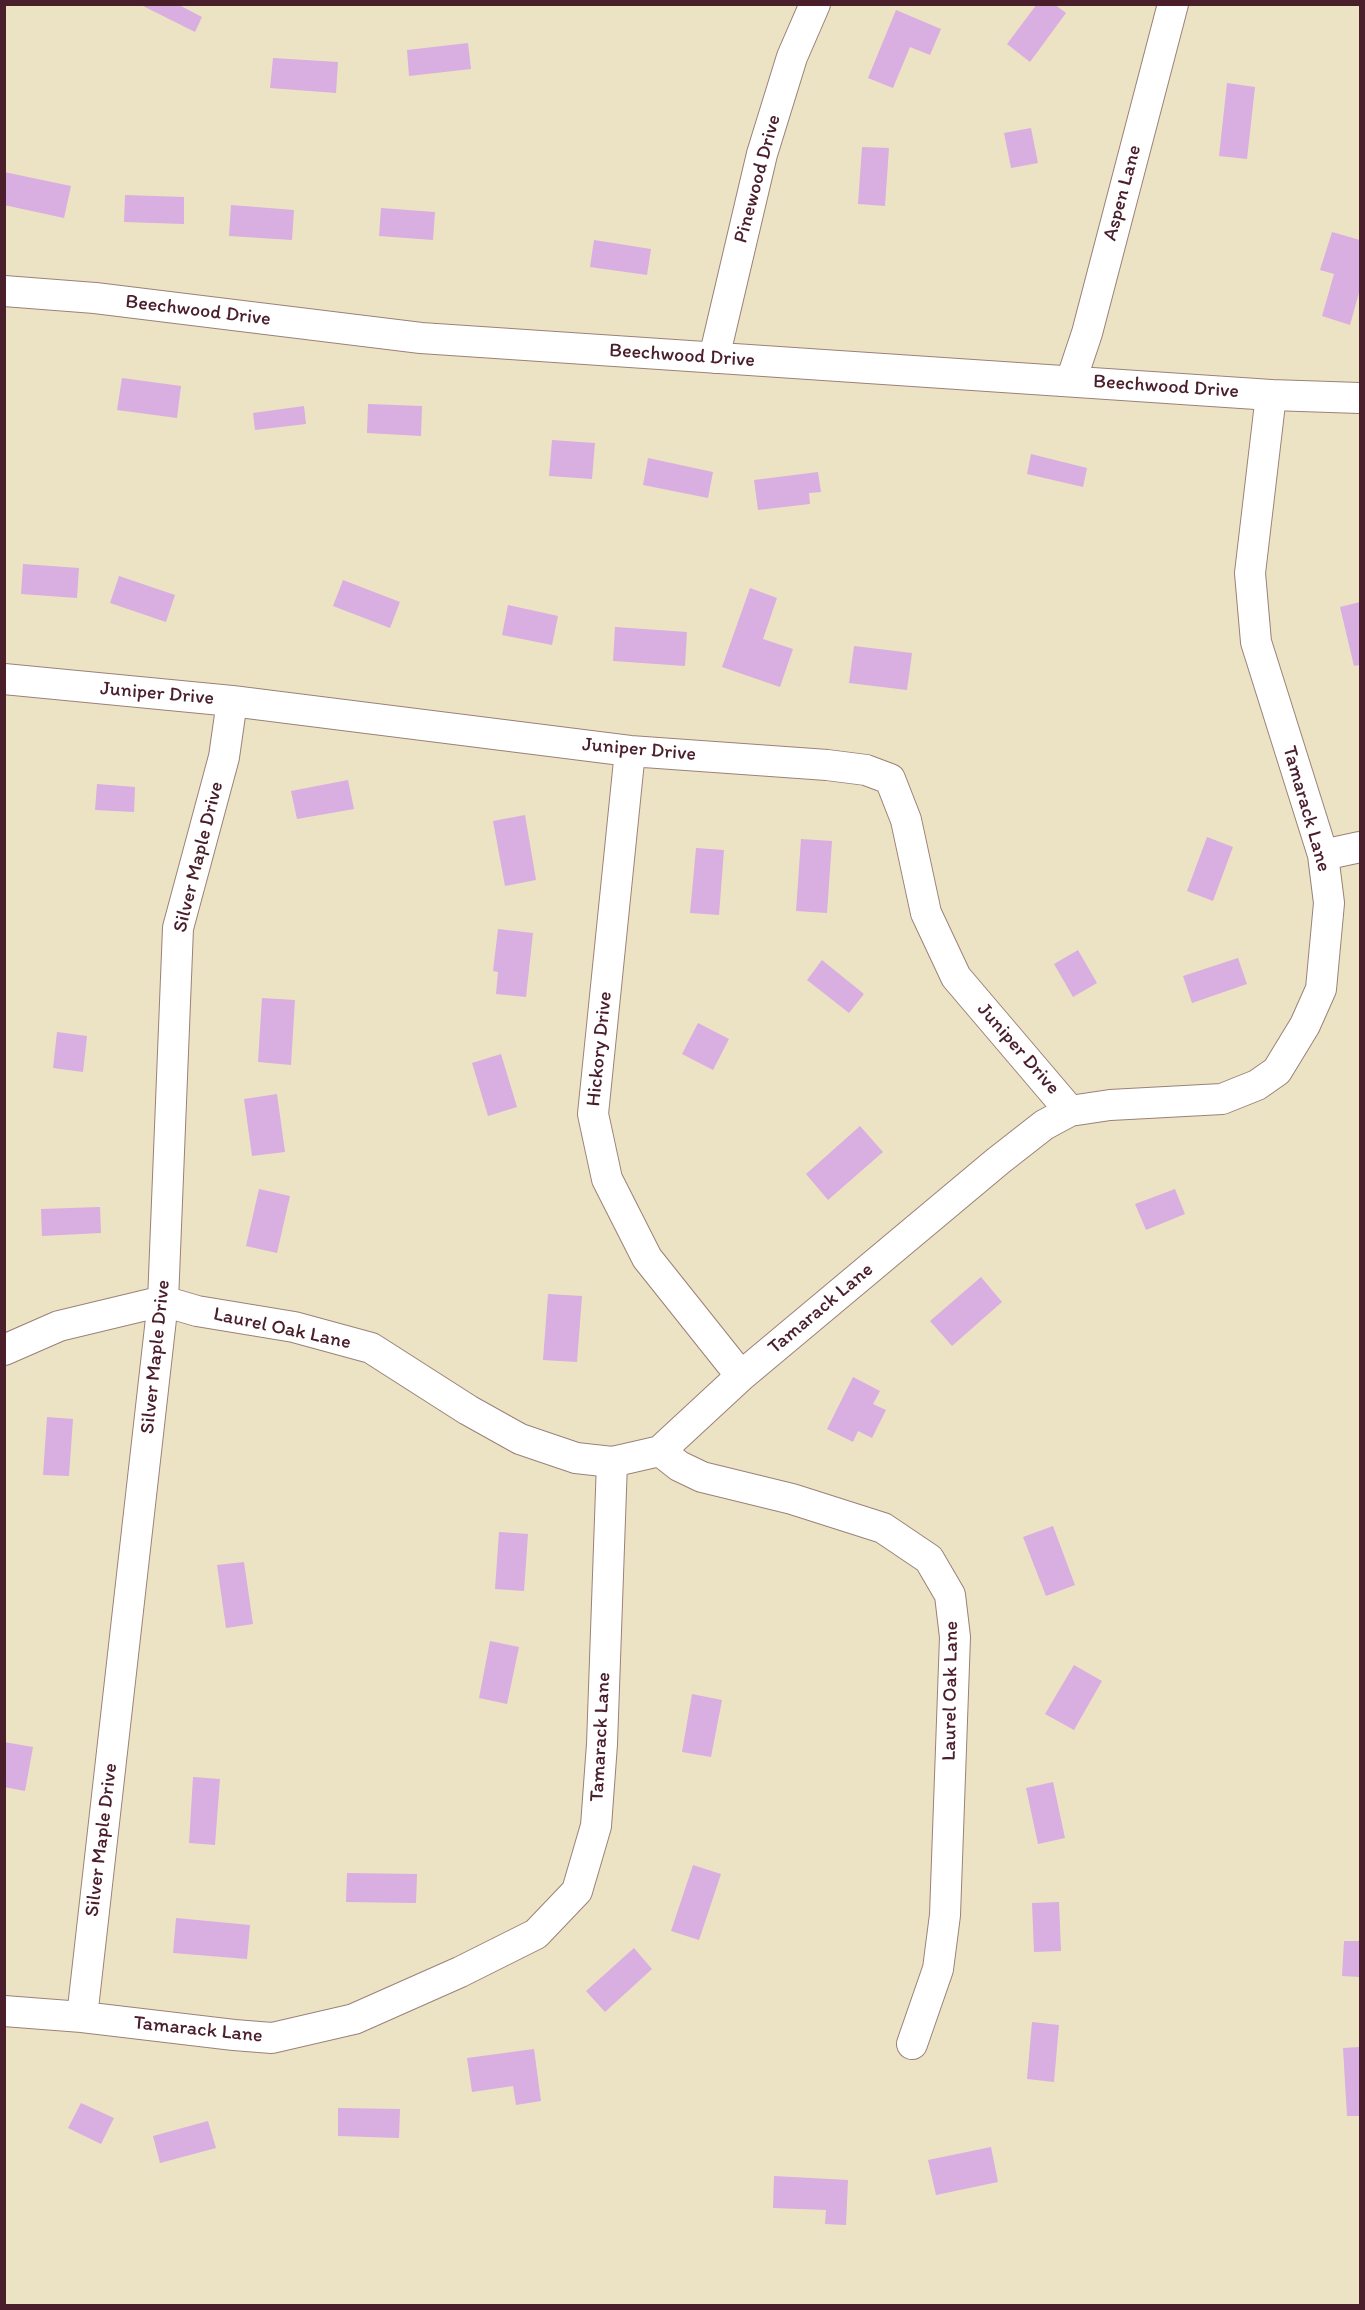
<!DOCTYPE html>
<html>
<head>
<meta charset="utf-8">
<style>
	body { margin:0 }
	#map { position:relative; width:1365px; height:2310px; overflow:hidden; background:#ece3c4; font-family:Itim,sans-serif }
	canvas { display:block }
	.frame { position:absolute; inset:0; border:6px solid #4a1f2b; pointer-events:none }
</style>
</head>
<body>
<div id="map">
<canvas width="1365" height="2310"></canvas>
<div class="frame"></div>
</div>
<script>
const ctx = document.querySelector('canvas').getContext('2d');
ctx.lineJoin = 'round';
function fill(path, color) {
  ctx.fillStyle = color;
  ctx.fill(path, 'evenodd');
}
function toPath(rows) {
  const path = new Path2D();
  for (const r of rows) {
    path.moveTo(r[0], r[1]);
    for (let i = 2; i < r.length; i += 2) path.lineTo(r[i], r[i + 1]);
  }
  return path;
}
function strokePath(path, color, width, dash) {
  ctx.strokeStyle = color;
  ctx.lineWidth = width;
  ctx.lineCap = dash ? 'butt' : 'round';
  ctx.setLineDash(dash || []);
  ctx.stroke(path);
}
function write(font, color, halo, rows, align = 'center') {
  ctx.font = font + ' Itim,sans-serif';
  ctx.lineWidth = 5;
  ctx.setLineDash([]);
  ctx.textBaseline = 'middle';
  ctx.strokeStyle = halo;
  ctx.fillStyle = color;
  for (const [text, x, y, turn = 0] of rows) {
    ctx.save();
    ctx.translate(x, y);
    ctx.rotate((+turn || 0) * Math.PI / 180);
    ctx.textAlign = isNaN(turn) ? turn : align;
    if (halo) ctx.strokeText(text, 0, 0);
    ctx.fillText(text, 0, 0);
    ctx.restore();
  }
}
const building = toPath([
	[139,4,177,4,202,17,195,32],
	[1037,4,1054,4,1066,13,1030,62,1007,44],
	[896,10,941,29,930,55,910,47,893,88,868,78],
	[468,43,471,69,409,76,407,50],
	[273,58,338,62,336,93,270,88],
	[1227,83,1255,87,1247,159,1219,156],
	[1031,128,1038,163,1011,168,1004,133],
	[862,147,889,148,885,206,858,204],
	[4,172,71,186,64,218,4,205],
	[125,195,184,197,184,224,124,222],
	[231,205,294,210,292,240,229,236],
	[381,208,435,212,433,240,379,236],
	[1332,232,1360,240,1360,289,1350,325,1322,316,1334,274,1320,270],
	[594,240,651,249,647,275,590,267],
	[122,378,181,386,177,418,117,410],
	[368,404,422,406,421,436,367,433],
	[304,406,306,424,255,430,253,413],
	[552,440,595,443,592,479,549,476],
	[1031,454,1087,468,1083,487,1027,474],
	[648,458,713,472,708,498,643,485],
	[818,472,821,492,809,493,810,504,758,510,754,480],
	[23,564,79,568,77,598,21,594],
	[119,576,175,595,166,622,110,603],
	[343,580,400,602,390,628,333,606],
	[750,588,777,598,763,639,793,649,780,687,722,667],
	[1360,602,1360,665,1354,666,1340,607],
	[508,605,558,616,552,645,502,635],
	[615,627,687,632,685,666,613,661],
	[854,646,912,653,907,690,849,683],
	[348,780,354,809,297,819,291,791],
	[97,784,135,787,134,812,95,810],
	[525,815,536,880,505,886,493,821],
	[1207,837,1233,847,1213,901,1187,891],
	[801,839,832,841,827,913,796,911],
	[696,848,724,850,719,915,690,913],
	[498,929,533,933,526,997,496,994,498,972,493,971],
	[1078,950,1097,983,1073,997,1054,964],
	[1238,958,1247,984,1192,1003,1183,976],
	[822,960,864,994,849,1013,807,980],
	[262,998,295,1000,291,1065,258,1062],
	[698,1023,729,1039,713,1070,682,1054],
	[57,1032,87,1036,83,1072,53,1068],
	[501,1054,517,1107,488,1116,472,1063],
	[277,1094,285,1152,252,1156,244,1099],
	[860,1126,883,1152,828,1200,806,1174],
	[259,1189,290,1196,277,1253,246,1246],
	[1175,1189,1185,1214,1146,1230,1135,1204],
	[100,1207,101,1233,42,1236,41,1209],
	[981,1277,1002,1302,952,1346,930,1321],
	[548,1294,582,1296,577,1362,543,1360],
	[853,1377,880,1391,873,1404,886,1410,872,1438,858,1431,853,1442,827,1429],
	[47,1417,73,1419,69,1476,43,1475],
	[1053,1526,1075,1585,1046,1596,1023,1537],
	[499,1532,528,1534,524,1591,495,1589],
	[244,1562,253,1624,226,1628,217,1565],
	[490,1641,519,1647,507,1704,479,1698],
	[1074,1665,1102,1681,1074,1730,1045,1714],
	[692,1694,722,1700,711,1757,682,1752],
	[4,1742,33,1747,25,1791,4,1787],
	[193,1777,220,1779,215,1845,189,1843],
	[1053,1782,1065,1838,1038,1844,1026,1788],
	[693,1865,721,1874,699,1940,671,1931],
	[347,1873,417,1874,416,1903,346,1902],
	[1059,1902,1061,1951,1034,1952,1032,1903],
	[176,1918,250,1925,247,1959,173,1953],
	[1344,1941,1360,1941,1360,1977,1342,1976],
	[634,1948,652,1969,605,2012,586,1991],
	[1032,2022,1059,2025,1054,2082,1027,2079],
	[1360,2047,1360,2116,1347,2116,1343,2048],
	[534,2049,541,2101,516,2105,513,2086,472,2092,467,2058],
	[81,2103,114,2118,101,2144,68,2128],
	[338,2108,400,2109,399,2138,338,2136],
	[208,2121,216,2148,160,2163,153,2136],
	[991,2147,998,2182,936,2195,928,2160],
	[774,2176,848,2180,846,2225,825,2224,826,2210,773,2208]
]);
const minor = toPath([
	[4,291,95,298,421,338,1271,395,1360,398],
	[714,358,762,154,792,57,815,4],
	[1071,381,1087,333,1173,4],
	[4,679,232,701,630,751,827,765,866,770,890,779,906,820,926,913,956,977,1070,1111],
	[630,751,593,1114,607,1179,647,1258,741,1376],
	[1323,855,1360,847],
	[4,1350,59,1326,163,1301,197,1311,294,1327,371,1348,468,1410,520,1439,576,1458,612,1462],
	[660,1451,679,1466,702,1477,792,1499,883,1528,929,1559,950,1595,955,1637,945,1915,938,1969,912,2044],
	[4,2011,82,2017,234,2035,272,2038,354,2019,460,1972,536,1934,577,1891,596,1826,602,1744,612,1462,660,1451,741,1376,998,1161,1044,1125,1070,1111,1110,1105,1222,1099,1257,1085,1277,1071,1305,1025,1321,989,1329,903,1323,855,1256,642,1250,573,1271,395],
	[82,2017,163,1301,178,928,224,757,232,701]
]);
const streetNames = [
	["Pinewood Drive",758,179,-75],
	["Aspen Lane",1123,193,-75],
	["Beechwood Drive",198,311,7],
	["Beechwood Drive",682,356,4],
	["Beechwood Drive",1166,387,4],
	["Juniper Drive",157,694,5],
	["Juniper Drive",639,750,5],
	["Tamarack Lane",1306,809,74],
	["Silver Maple Drive",199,857,-76],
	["Hickory Drive",600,1049,-84],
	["Juniper Drive",1018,1049,49],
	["Tamarack Lane",821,1309,-40],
	["Laurel Oak Lane",282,1329,12],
	["Silver Maple Drive",156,1357,-84],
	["Laurel Oak Lane",951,1691,-89],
	["Tamarack Lane",601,1737,-87],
	["Silver Maple Drive",102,1840,-83],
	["Tamarack Lane",198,2030,6]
];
fill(building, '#d9aee1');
strokePath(minor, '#9b8178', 32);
strokePath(minor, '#fff', 30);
write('20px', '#4a1f2b', '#fff', streetNames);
</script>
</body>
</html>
